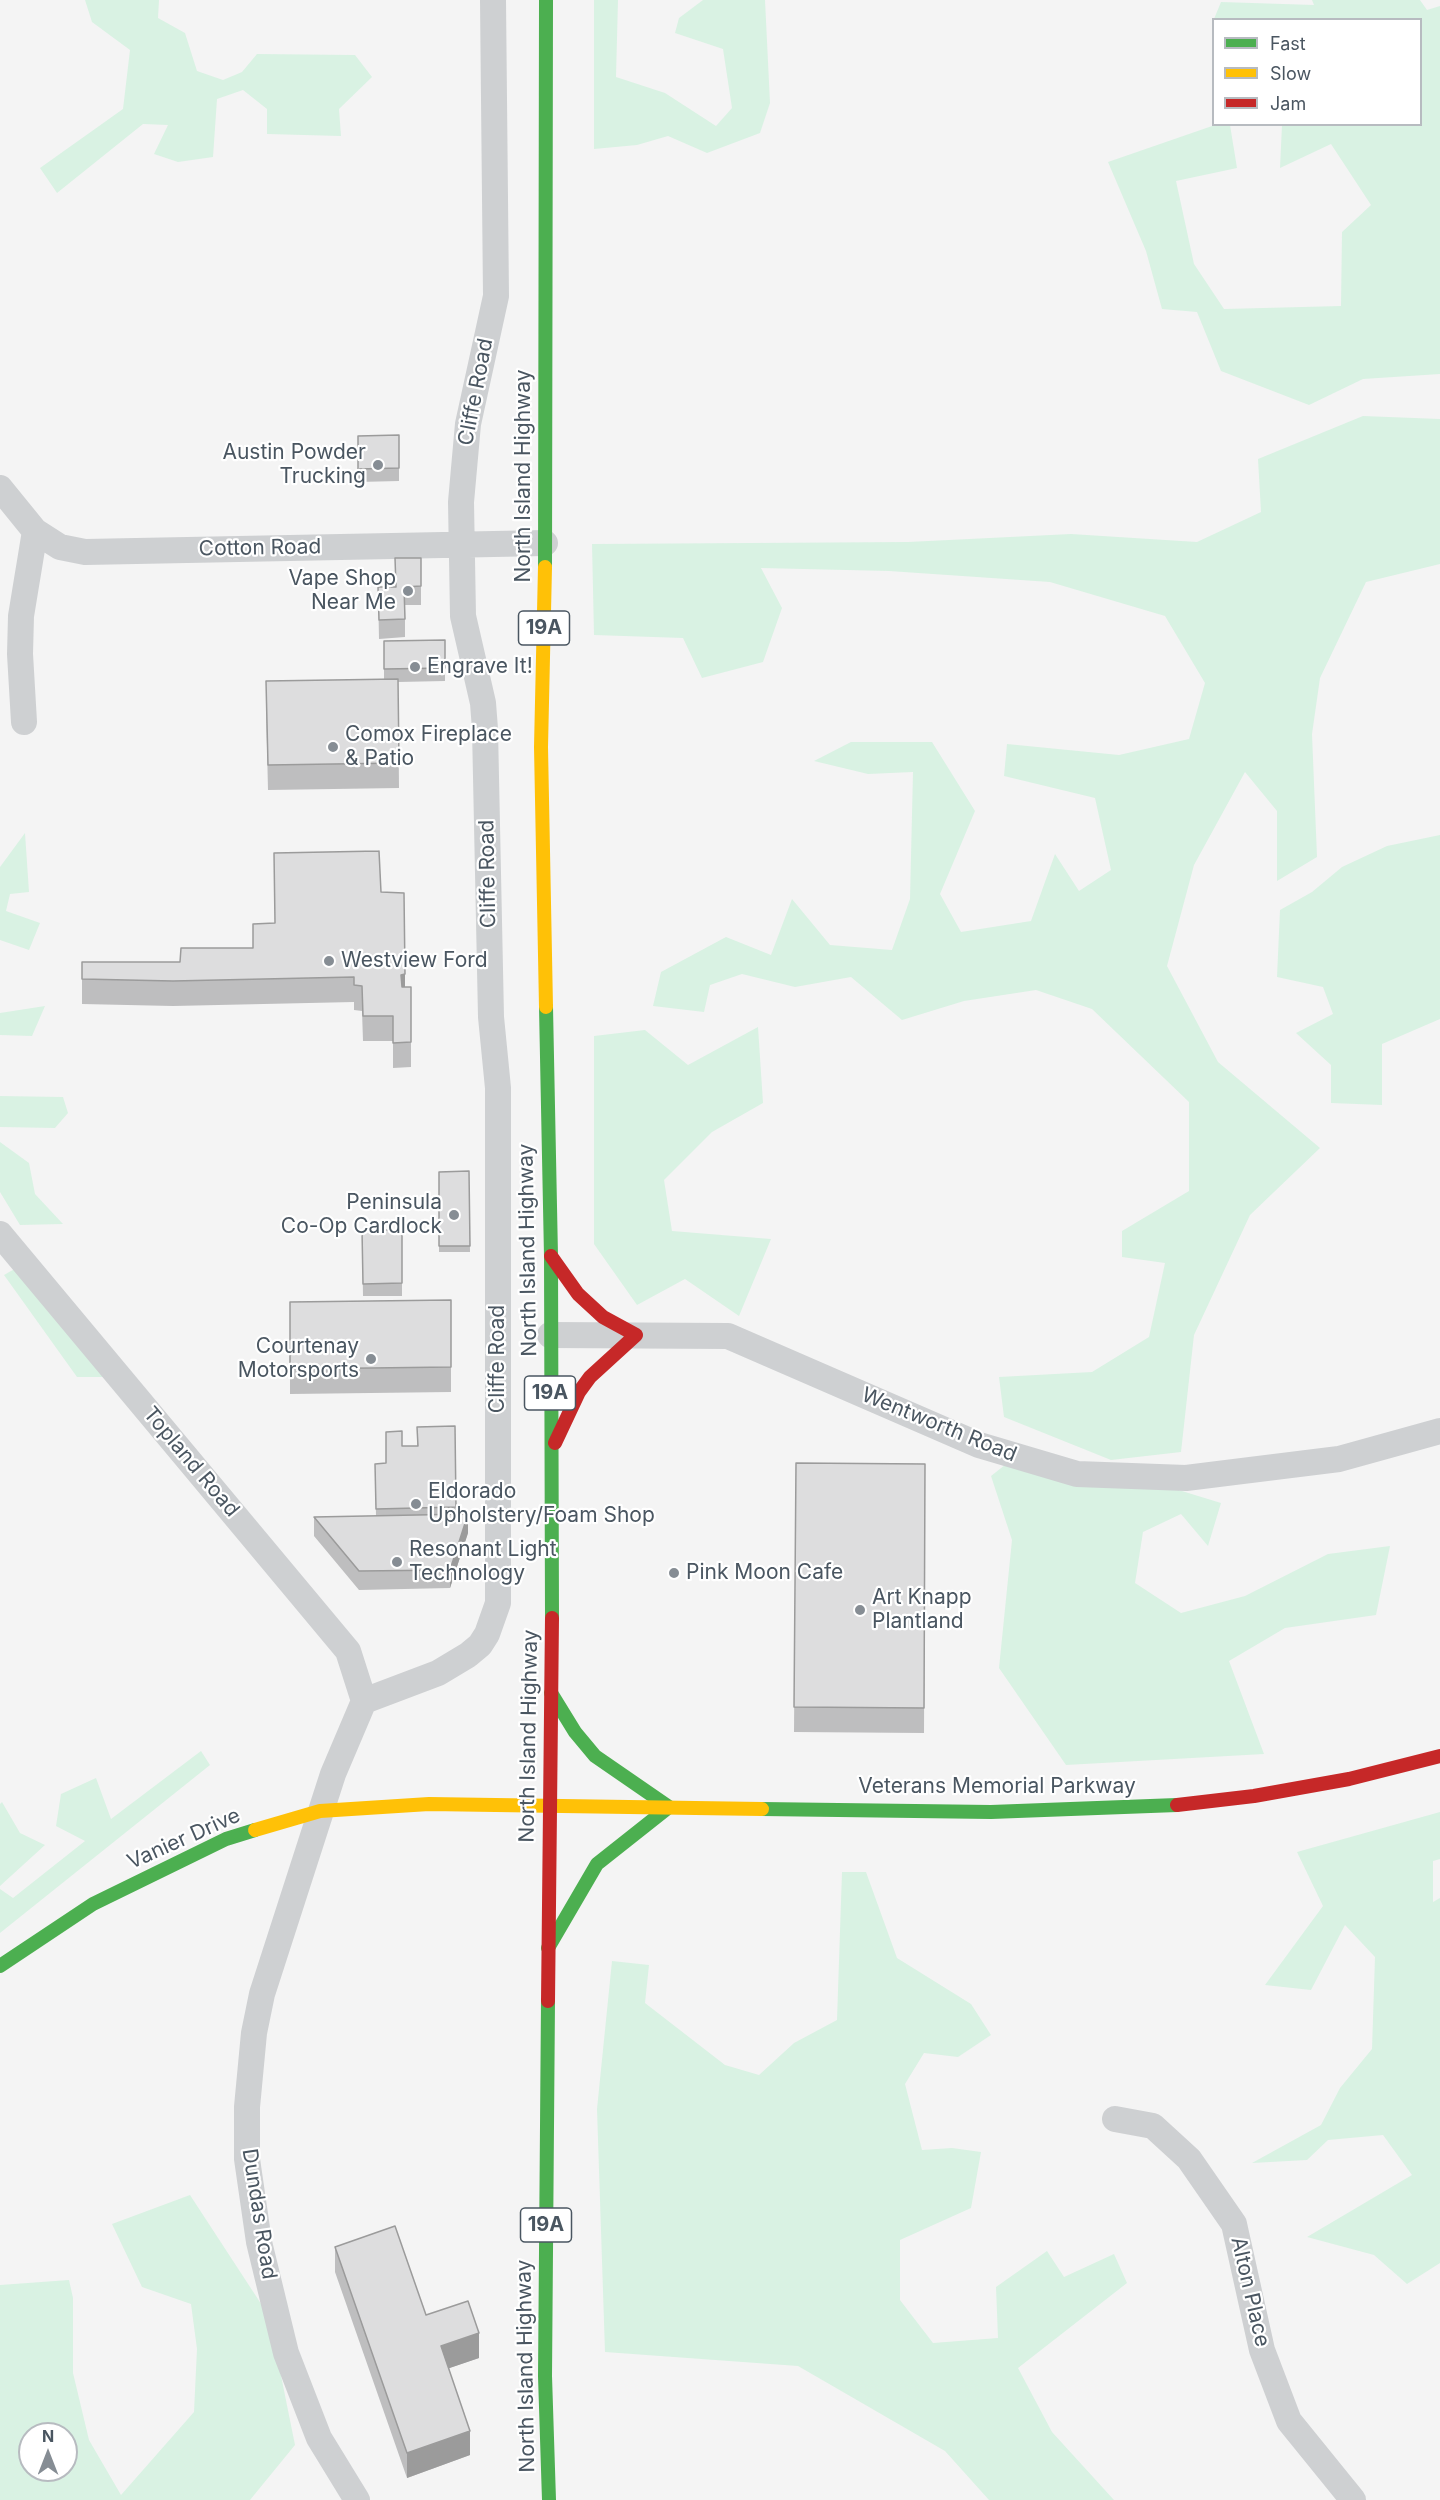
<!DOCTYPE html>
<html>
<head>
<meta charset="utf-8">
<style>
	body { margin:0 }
	#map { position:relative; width:1440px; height:2500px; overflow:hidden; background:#f4f4f4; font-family:Inter,sans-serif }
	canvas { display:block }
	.legend { position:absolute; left:1212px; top:18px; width:210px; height:108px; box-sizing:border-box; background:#fff; border:2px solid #b7bbc0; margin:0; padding:8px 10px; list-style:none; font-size:18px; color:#4a5661 }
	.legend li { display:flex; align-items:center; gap:12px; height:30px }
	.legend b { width:30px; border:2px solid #b7bbc0 }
	.north { position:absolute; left:18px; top:2422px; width:60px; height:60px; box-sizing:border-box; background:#fff; border:2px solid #b7bbc0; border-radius:50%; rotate:0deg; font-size:16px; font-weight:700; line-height:24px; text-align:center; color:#4a5661 }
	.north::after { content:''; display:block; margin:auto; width:21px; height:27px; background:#868d94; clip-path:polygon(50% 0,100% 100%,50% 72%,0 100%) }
</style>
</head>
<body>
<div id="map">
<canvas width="1440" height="2500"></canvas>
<ul class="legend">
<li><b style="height:8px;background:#4caf50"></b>Fast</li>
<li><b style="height:8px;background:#ffc107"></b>Slow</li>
<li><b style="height:8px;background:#c62828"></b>Jam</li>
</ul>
<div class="north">N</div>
</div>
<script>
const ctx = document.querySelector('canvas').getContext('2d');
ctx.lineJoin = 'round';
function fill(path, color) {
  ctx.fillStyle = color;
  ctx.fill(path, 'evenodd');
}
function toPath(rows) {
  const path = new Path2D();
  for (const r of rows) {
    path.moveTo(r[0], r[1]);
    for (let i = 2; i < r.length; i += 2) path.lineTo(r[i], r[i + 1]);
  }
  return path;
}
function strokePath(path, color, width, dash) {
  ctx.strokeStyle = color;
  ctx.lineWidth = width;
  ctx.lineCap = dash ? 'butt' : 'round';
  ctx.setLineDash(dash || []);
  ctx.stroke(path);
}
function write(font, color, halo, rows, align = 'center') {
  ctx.font = font + ' Inter,sans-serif';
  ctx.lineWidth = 4.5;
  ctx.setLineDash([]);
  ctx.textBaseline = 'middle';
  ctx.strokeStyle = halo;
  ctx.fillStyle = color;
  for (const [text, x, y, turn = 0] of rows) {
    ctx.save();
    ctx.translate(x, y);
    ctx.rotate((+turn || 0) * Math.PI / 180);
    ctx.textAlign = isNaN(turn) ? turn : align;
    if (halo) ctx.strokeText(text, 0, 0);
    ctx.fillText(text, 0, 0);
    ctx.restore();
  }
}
const green = toPath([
	[85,0,159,0,158,18,185,33,197,71,223,80,242,72,257,54,355,55,372,77,339,109,341,136,267,134,267,109,243,90,217,99,213,157,178,162,154,154,168,125,143,124,57,193,40,168,123,109,130,50,92,22],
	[594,0,618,0,616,77,665,93,716,126,732,108,723,49,675,33,679,18,703,0,765,0,770,103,760,133,707,153,668,136,637,145,594,149],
	[1312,0,1420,0,1427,10,1440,6,1440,374,1363,379,1309,405,1221,371,1197,312,1162,309,1146,251,1108,162,1215,125,1230,125,1237,168,1176,181,1194,264,1224,309,1341,306,1342,232,1371,205,1331,144,1280,168,1282,125,1420,124,1420,20,1214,19,1221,2,1314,5],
	[1363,416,1440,419,1440,564,1366,582,1320,678,1312,734,1317,857,1277,881,1277,811,1245,772,1194,865,1167,966,1218,1062,1320,1148,1250,1215,1194,1335,1181,1452,1111,1460,1004,1417,999,1377,1092,1372,1149,1337,1165,1263,1122,1257,1122,1231,1189,1191,1189,1102,1092,1009,1036,990,964,1001,902,1020,851,977,795,987,742,974,710,985,704,1012,653,1006,661,972,726,937,771,955,792,899,830,945,892,950,910,899,913,772,868,774,814,761,851,742,932,742,975,811,940,894,961,932,1031,921,1055,854,1079,891,1111,870,1095,798,1004,776,1007,744,1119,755,1189,739,1205,683,1165,616,1050,582,889,571,761,568,782,608,763,662,702,678,683,638,594,635,592,544,908,542,1071,534,1197,542,1261,512,1258,459],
	[25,833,29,892,10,894,6,911,40,923,29,950,0,940,0,867],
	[1440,835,1440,1019,1382,1044,1382,1105,1331,1103,1331,1065,1296,1033,1333,1014,1323,987,1277,977,1280,910,1312,892,1342,867,1387,846],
	[45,1006,32,1036,0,1035,0,1013],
	[758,1027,763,1103,712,1132,664,1180,672,1231,771,1239,739,1316,685,1279,637,1305,594,1244,594,1036,645,1030,688,1065],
	[0,1096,63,1097,68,1113,55,1128,0,1127],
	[0,1142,29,1163,35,1194,63,1224,20,1225,0,1192],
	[32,1259,105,1377,77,1377,4,1275],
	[1015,1457,1159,1484,1221,1503,1208,1546,1181,1514,1143,1532,1135,1583,1181,1613,1245,1596,1328,1554,1390,1546,1376,1615,1285,1628,1229,1661,1264,1754,1066,1765,999,1668,1012,1540,991,1476],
	[201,1751,210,1765,0,1933,0,1889,13,1898,85,1841,56,1826,61,1794,96,1778,111,1819],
	[2,1802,20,1833,45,1845,0,1886,0,1804],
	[1440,1812,1440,1859,1433,1861,1433,1902,1440,1898,1440,2263,1407,2284,1374,2255,1307,2237,1412,2175,1383,2135,1328,2140,1307,2160,1252,2163,1321,2125,1340,2088,1372,2049,1375,1957,1345,1925,1311,1990,1265,1985,1323,1906,1297,1852],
	[842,1872,866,1872,897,1958,971,2004,991,2035,958,2057,924,2053,905,2084,922,2150,952,2148,981,2152,971,2208,900,2240,900,2300,933,2343,998,2338,996,2287,1047,2251,1064,2277,1114,2254,1127,2283,1018,2368,1052,2432,1114,2500,989,2500,945,2451,798,2366,605,2352,597,2109,612,1961,649,1965,645,2003,725,2065,759,2075,794,2043,837,2020],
	[190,2195,269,2316,295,2445,250,2500,0,2500,0,2285,69,2280,73,2298,73,2373,89,2440,121,2495,194,2412,197,2349,191,2304,142,2287,112,2224],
	[30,2434,66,2434,66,2470,30,2470]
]);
const street = toPath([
	[0,488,35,531,60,547,85,552,545,543],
	[24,722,20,654,21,616,35,531],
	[0,1234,348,1651,364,1701],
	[550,1335,728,1336,979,1445,1077,1474,1186,1478,1339,1459,1440,1431],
	[1115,2119,1153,2126,1189,2159,1234,2224,1262,2350,1289,2421,1353,2500],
	[357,2500,319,2438,286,2353,259,2242,247,2159,247,2107,254,2033,262,1994,333,1774,364,1701,438,1673,468,1655,480,1645,487,1634,498,1603,498,1088,491,1017,485,729,483,703,463,616,461,502,468,424,496,296,493,0]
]);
const fast = toPath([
	[545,567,546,0],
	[546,1007,551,1256,552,1618],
	[762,1809,991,1812,1177,1805],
	[548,1948,597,1864,669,1807,595,1756,575,1732,551,1693],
	[0,1966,93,1904,226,1839,255,1830],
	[548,2001,545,2376,549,2500]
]);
const slow = toPath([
	[545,567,541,747,546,1007],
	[255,1830,320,1811,429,1804,762,1809]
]);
const jam = toPath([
	[551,1256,578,1294,603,1317,636,1335,590,1377,579,1392,555,1443],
	[1177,1805,1254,1796,1349,1779,1440,1756],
	[548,2001,552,1618]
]);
const wall = toPath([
	[399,435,399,481,358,482,358,436],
	[421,558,421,605,405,605,405,637,379,639,378,587,395,587],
	[445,640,445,681,398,682,399,788,268,790,266,706,384,679,384,641],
	[381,892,405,987,411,987,411,1067,393,1068,393,1041,363,1041,362,1011,354,1010,354,1002,173,1006,82,1004,82,962,180,962,253,948,275,923],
	[469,1171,470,1252,439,1252,439,1172],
	[362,1230,402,1230,402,1296,363,1296],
	[451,1300,451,1392,290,1394,290,1302],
	[455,1426,456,1514,468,1533,450,1588,359,1590,314,1536,314,1517,376,1516,375,1464,386,1463,402,1446,417,1446,417,1427],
	[796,1463,925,1464,924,1733,794,1732],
	[335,2247,426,2315,479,2358,449,2368,470,2455,407,2478,335,2272]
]);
const shadedWall = toPath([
	[405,974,405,999,401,1000,401,975],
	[468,1514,468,1533,450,1588,450,1570],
	[479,2333,479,2358,441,2371,441,2346],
	[470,2431,470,2455,407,2478,407,2453]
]);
const building = toPath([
	[399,435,399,468,358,469,358,436,399,435],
	[395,558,421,558,421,586,404,587,405,619,379,620,378,587,396,587,395,558],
	[445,640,445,668,384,669,384,641,445,640],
	[398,679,399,763,268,765,266,681,398,679],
	[379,851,381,892,404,893,405,974,401,975,402,987,411,987,411,1042,393,1043,393,1016,363,1016,362,986,354,985,354,977,173,981,82,979,82,962,180,962,181,948,253,948,253,924,275,923,274,853,379,851],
	[469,1171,470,1246,439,1246,439,1172,469,1171],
	[362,1230,402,1230,402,1283,363,1284,362,1230],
	[451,1300,451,1367,290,1369,290,1302,451,1300],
	[455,1426,456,1507,376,1509,375,1464,386,1463,386,1432,402,1431,402,1446,418,1446,417,1427,455,1426],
	[796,1463,925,1464,924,1708,794,1707,796,1463],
	[468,1514,450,1570,359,1571,314,1517,468,1514],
	[395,2226,426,2315,468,2301,479,2333,441,2346,470,2431,407,2453,335,2247,395,2226]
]);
const markers = [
	[378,465,6,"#868d94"],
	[408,591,6,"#868d94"],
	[415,667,6,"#868d94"],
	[333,747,6,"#868d94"],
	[329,961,6,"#868d94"],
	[454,1215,6,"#868d94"],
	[371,1359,6,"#868d94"],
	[416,1504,6,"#868d94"],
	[397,1562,6,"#868d94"],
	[674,1573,6,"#868d94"],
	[860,1610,6,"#868d94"]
];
const shields = [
	[544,628,51],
	[550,1393,51],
	[546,2225,51]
];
const shieldNames = [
	["19A",544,628],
	["19A",550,1393],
	["19A",546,2225]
];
const streetNames = [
	["Cliffe Road",476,392,-79],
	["North Island Highway",524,476,-90],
	["Cotton Road",260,548,-1],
	["Cliffe Road",488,874,-91],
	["North Island Highway",528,1250,-91],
	["Cliffe Road",498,1359,-90],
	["Wentworth Road",939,1425,22],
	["Topland Road",191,1462,50],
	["North Island Highway",529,1736,-89],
	["Veterans Memorial Parkway",997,1787],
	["Vanier Drive",184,1839,-24],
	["Dundas Road",259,2214,81],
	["Alton Place",1250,2292,77],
	["North Island Highway",526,2366,-91]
];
const poiNames = [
	["Austin Powder",366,453,"right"],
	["Trucking",366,477,"right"],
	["Vape Shop",396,579,"right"],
	["Near Me",396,603,"right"],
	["Engrave It!",427,667],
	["Comox Fireplace",345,735],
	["& Patio",345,759],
	["Westview Ford",341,961],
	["Peninsula",442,1203,"right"],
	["Co-Op Cardlock",442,1227,"right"],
	["Courtenay",359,1347,"right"],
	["Motorsports",359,1371,"right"],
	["Eldorado",428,1492],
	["Upholstery/Foam Shop",428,1516],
	["Resonant Light",409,1550],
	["Technology",409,1574],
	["Pink Moon Cafe",686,1573],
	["Art Knapp",872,1598],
	["Plantland",872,1622]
];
fill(green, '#d9f2e3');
strokePath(street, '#ced0d2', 26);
strokePath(fast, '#4caf50', 14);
strokePath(slow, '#ffc107', 14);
strokePath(jam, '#c62828', 14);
fill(wall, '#bebebf');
fill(shadedWall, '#9b9b9b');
fill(building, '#ddddde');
strokePath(building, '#9b9b9b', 1.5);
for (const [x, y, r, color] of markers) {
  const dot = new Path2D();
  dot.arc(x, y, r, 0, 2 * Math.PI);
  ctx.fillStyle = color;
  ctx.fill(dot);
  strokePath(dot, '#fff', 2);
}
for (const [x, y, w] of shields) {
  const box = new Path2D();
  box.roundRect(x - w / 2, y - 17, w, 34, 4.5);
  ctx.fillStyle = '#fff';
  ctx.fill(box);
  strokePath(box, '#4a5661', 1.5);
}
write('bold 20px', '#4a5661', null, shieldNames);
write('21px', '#4a5661', '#fff', streetNames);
write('21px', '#4a5661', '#fff', poiNames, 'left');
</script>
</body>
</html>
